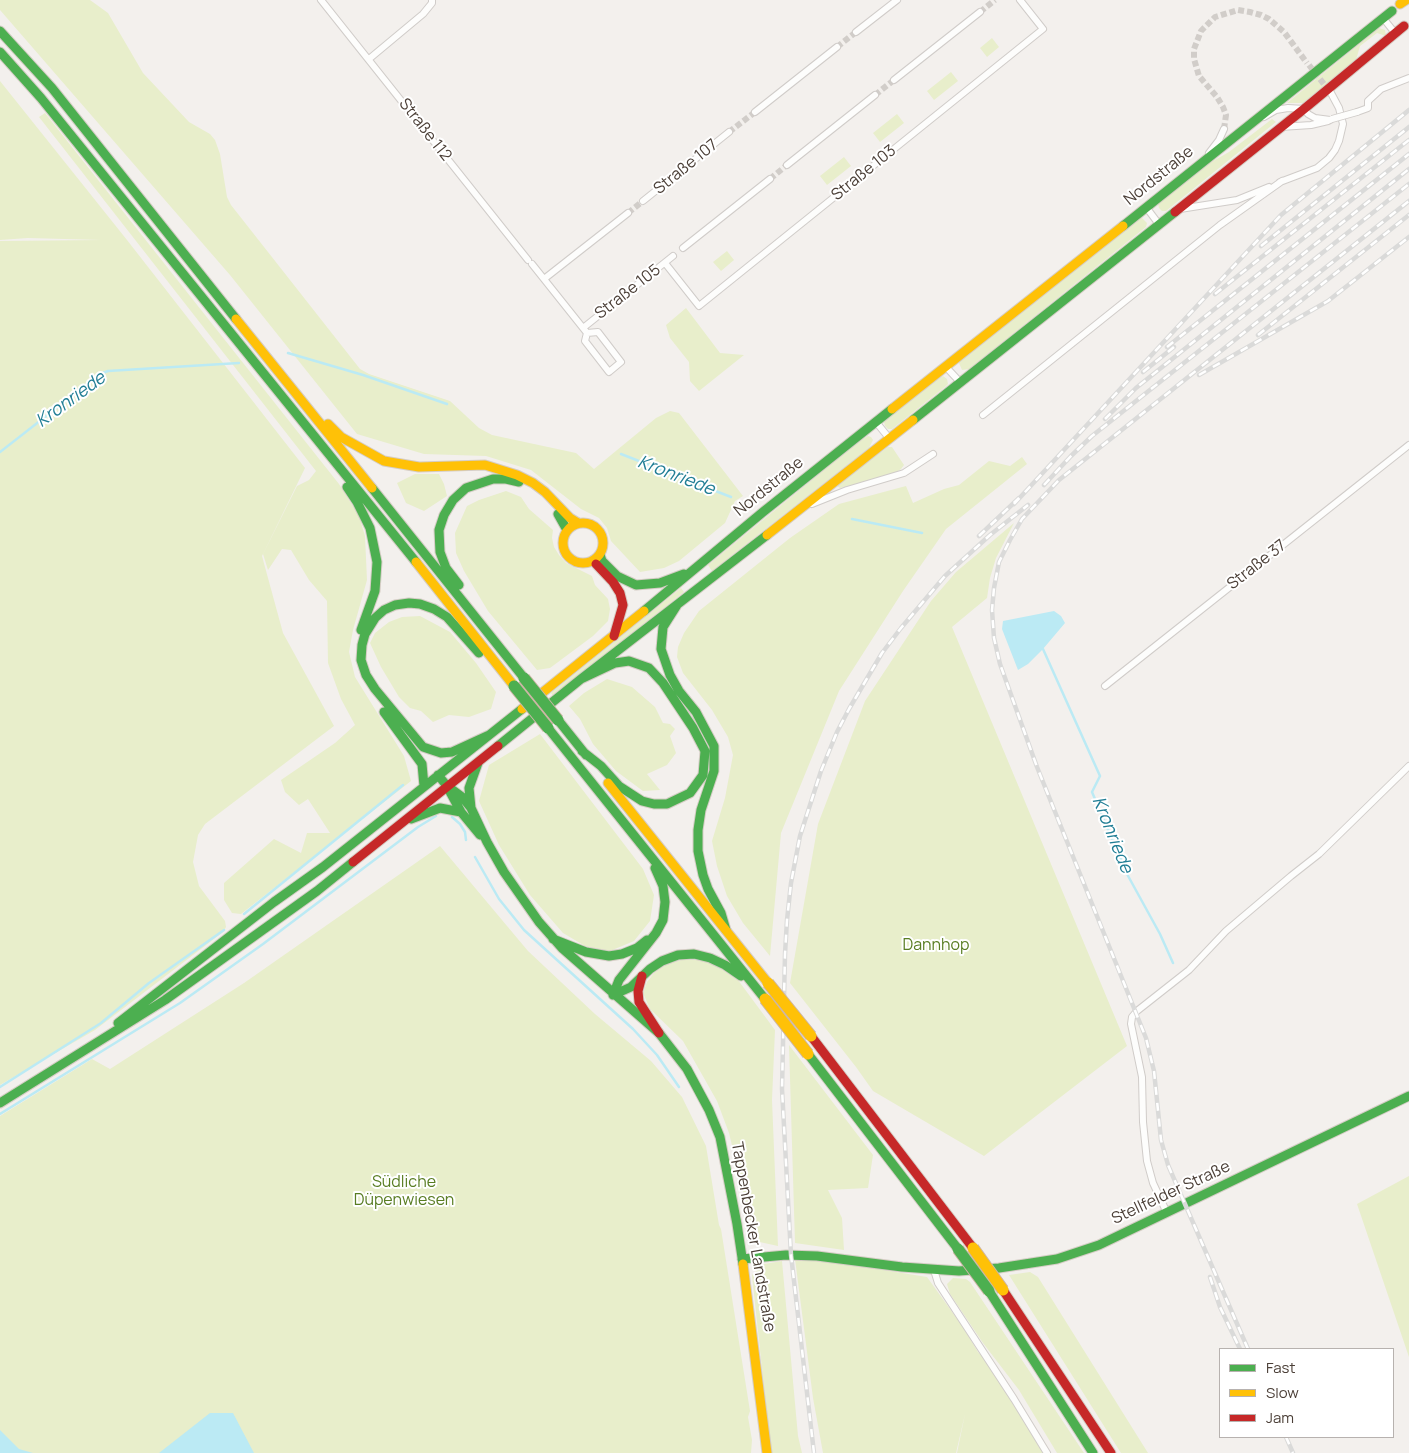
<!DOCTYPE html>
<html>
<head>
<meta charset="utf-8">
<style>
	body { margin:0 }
	#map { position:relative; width:1409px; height:1453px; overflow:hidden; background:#f3f0ed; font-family:Manrope,sans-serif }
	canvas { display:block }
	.legend { position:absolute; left:1219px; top:1348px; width:175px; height:90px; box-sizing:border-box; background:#fff; border:1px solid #b7b2af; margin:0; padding:6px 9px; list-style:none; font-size:15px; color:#4b3f37 }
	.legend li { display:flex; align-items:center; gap:10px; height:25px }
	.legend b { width:25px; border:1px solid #b7b2af }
</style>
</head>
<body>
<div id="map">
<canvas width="1409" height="1453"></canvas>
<ul class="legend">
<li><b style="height:6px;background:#4caf50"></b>Fast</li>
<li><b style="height:6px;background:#ffc107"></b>Slow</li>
<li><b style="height:6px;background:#c62828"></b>Jam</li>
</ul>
</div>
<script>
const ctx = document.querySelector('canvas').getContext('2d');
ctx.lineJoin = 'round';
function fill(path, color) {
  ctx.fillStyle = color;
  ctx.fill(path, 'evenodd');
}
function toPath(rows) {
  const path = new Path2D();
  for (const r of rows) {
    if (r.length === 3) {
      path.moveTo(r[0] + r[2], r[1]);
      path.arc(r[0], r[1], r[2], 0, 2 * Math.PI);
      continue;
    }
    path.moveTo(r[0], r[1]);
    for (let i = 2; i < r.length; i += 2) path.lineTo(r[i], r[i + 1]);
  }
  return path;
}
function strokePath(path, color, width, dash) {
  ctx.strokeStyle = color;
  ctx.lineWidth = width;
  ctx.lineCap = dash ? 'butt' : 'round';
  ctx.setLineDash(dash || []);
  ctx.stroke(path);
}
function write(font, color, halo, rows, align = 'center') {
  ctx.font = font + ' Manrope,sans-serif';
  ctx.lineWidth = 4;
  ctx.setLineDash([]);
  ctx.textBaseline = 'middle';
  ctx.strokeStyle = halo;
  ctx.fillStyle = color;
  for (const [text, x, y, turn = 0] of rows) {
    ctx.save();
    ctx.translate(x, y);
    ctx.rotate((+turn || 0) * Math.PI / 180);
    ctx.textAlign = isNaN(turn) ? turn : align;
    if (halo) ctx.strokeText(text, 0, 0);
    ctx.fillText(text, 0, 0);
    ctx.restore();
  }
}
const green = toPath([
	[0,0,90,0,108,13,143,73,189,122,210,134,215,140,220,154,227,197,231,205,360,369,369,374,450,401,479,428,492,435,576,453,594,469,656,418,670,411,679,413,743,496,735,501,725,523,679,561,664,568,640,572,611,541,607,528,599,518,581,509,531,470,486,456,424,454,357,434,230,275,0,10],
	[1379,28,1385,30,1386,36,1377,33,1360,46,1356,60,1303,103,1287,103],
	[992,38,999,47,987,57,980,48],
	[951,72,958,81,934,100,927,91],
	[0,81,127,240,305,468,262,556,283,633,334,726,205,824,198,835,193,862,199,886,225,921,226,927,223,932,95,1030,0,1085,0,241,101,240,28,238,0,240],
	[45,113,339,484,359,516,365,536,367,580,353,630,349,652,355,677,404,756,411,781,241,914,232,913,224,900,224,883,274,839,301,853,307,833,330,833,308,799,299,805,285,792,281,780,335,743,355,725,341,699,328,663,327,601,309,580,291,550,282,549,268,570,263,554,297,486,309,480,316,471,39,117],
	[897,114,904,123,880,142,873,133],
	[1272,119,1276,122,1166,211,1162,211,1159,208,1158,204,1161,200,1206,165,1229,152],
	[844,157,851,166,827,185,820,176],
	[1142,218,1147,223,1146,227,969,369,962,370,959,363,962,359,1137,219],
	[727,251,734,260,721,271,713,262],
	[686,308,720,353,744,355,699,391,690,381,689,362,670,338,666,325],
	[943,376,947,379,948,384,945,387,892,429,888,429,885,426,884,422,886,419,938,379],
	[868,436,871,437,873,440,869,448,712,571,708,565,857,443],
	[888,447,892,447,904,465,901,469,895,473,876,480,840,488,837,486,839,483],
	[1022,457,1027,464,946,529,903,591,839,691,781,833,770,956,743,923,727,896,717,866,712,841,725,798,733,755,728,737,712,710,683,673,677,657,678,647,684,633,699,611,790,538,839,504,906,486,913,503,944,489,959,485,989,461,1010,466],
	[415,474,439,474,444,484,447,496,424,511,406,503,397,483],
	[506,491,521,497,529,509,553,530,552,538,554,547,559,555,566,563,592,576,595,585,608,599,610,609,608,621,593,636,550,668,537,670,488,611,464,571,456,553,455,533,467,506,479,500],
	[1014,523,996,558,990,578,987,598,952,627,1127,1046,984,1156,873,1091,856,1067,790,983,818,824,865,701,931,601,956,572],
	[681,588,684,592,553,696,551,693],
	[420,616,450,632,476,663,496,692,491,709,469,717,449,715,433,722,421,711,410,708,399,697,381,667,370,643,375,633,389,622,402,617],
	[607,679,632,687,655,707,663,723,670,724,675,729,670,736,676,753,667,765,647,774,660,790,643,791,616,771,593,744,580,719,569,706,584,693],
	[540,734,643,869,654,895,650,921,634,941,610,951,585,946,563,933,530,895,499,845,479,801,489,765],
	[440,846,528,951,595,1014,651,1061,682,1097,706,1146,719,1225,721,1229,750,1411,748,1417,752,1440,751,1453,0,1453,0,1116,92,1059,110,1069,244,983],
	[696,958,709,961,738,980,775,1030,772,1100,778,1246,755,1241,729,1133,717,1101,683,1041,650,1009,643,993,647,982,654,973,665,965,681,960,696,960],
	[789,1045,873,1155,868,1188,828,1190,842,1218,844,1250,795,1243],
	[1409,1176,1409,1357,1357,1204],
	[795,1259,834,1262,927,1277,963,1327,978,1352,991,1366,1043,1453,957,1453,965,1414,956,1453,823,1453,813,1398],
	[782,1261,798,1436,802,1453,771,1453,752,1275,764,1264],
	[1030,1272,1038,1277,1148,1453,1121,1453,1009,1275],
	[953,1278,966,1279,970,1282,1084,1453,1057,1453,1019,1390,983,1343,950,1294,947,1284]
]);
const water = toPath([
	[1054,611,1061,616,1065,623,1043,649,1028,664,1018,670,1002,629,1003,621],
	[210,1413,233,1413,254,1453,159,1453],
	[0,1430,19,1449,33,1453,0,1453]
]);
const stream = toPath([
	[288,353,363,375,447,404],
	[0,452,100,374,108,371,239,363],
	[621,454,731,497],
	[852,519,922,533],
	[1043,649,1100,776,1092,792,1127,874,1160,934,1173,963],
	[452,817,460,824,465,832,466,840],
	[475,857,499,899,524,930,633,1029,657,1055,679,1087],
	[244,914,403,785],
	[0,1087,101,1023,149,983,224,930],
	[0,1114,180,1003,263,944,418,827,436,816]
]);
const streetTunnel = toPath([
	[980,12,995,0],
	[837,47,856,32],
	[1309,65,1330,92],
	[875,95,894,80],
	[1224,129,1226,115,1223,107,1217,97,1199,76,1194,59,1194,49,1201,31,1215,17,1238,10,1250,12,1261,15,1269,19,1284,32,1307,63],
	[729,132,755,112],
	[770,179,787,165],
	[628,213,643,201]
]);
const street = toPath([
	[321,0,528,260],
	[1383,18,1395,33],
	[856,32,897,0],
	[369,59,423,14,432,3,432,0],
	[894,80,980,12],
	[755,112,837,47],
	[1357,112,1368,108,1368,101,1381,89,1409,78],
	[1264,117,1276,110,1288,108,1304,109,1308,114,1315,118,1330,120],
	[1281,127,1311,125,1328,121],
	[1209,153,1219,140,1224,129],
	[787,165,875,95],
	[1280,182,1317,168,1329,158,1335,150,1339,141,1343,124,1339,108,1331,93],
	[643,201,729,132],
	[1146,207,1158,223],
	[1180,209,1237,200,1269,187],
	[683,248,770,179],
	[665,263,699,306,1043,29,1020,0],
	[532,264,587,333,585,341,609,372,621,362,598,332,587,333],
	[544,279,628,213],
	[583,328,673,256],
	[946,367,960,382],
	[983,415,1220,225,1282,181],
	[876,422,889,438],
	[812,504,847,490,904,473,933,454],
	[1105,686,1409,445],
	[1167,1213,1153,1183,1147,1161,1143,1122,1142,1077,1131,1024,1132,1017,1137,1011,1189,970,1226,931,1291,876,1319,854,1409,766],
	[934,1270,938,1283,1014,1399,1047,1453]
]);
const fast = toPath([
	[0,31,52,88,236,319],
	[0,52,41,98,416,562],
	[1123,226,1392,11],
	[913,420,1175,212],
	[347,487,357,502,370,528,377,562,375,591,361,630],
	[372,488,524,678],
	[558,514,567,530],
	[600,555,602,561,617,576,636,585,660,583,684,574],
	[459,585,446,568,440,552,439,530,444,515,453,500,466,488,493,479,506,479,519,482],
	[677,605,663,627,661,649,670,675,679,691,696,712,714,746,714,771,701,810,698,830,698,851,703,875,708,889,721,913,726,930],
	[644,611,763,512,892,409],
	[479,653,447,617,434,609,420,604,409,603,395,605,384,610,375,618,365,634,362,645,361,660,366,675,375,689,423,747,441,753,452,752,489,735],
	[581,679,615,663,629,661,649,668,663,683,693,728,705,751,703,775,690,793,667,804,654,804,642,801,619,786,601,766,582,751],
	[384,712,422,764,424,786],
	[558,720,586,755],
	[548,728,765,999],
	[498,746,581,679,767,535],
	[438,775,447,786,462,797,471,808,487,842,504,872,539,922,562,948,659,1033,687,1069,709,1110,720,1137,737,1224,743,1264],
	[448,788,461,812,480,835],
	[471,808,469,788,478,763],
	[411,819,440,808,461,812],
	[553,939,586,952,609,956,622,954,637,948,647,940],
	[613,995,619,980,656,933,663,920,665,902,663,886,655,868],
	[613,995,631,987,650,969,662,961,678,955,694,954,710,958,725,965,741,976],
	[118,1023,274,902,323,867,522,709],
	[808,1054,958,1249],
	[0,1103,165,1000,317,891,353,862],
	[742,1259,786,1255,817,1256,902,1267,959,1271,999,1268,1057,1259,1099,1245,1409,1096],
	[989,1291,1093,1453]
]);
const slow = toPath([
	[1400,4,1406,0],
	[236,319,372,488],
	[892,409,1123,226],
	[328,424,341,437,384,461,419,467,485,465,517,475,533,483,545,492,570,518,578,523],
	[583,543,20],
	[767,535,913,420],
	[416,562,514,686],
	[522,709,644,611],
	[608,783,768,983],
	[743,1264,767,1453]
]);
const jam = toPath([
	[1175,212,1304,109,1404,26],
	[596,564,613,582,620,593,623,605,614,636],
	[353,862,498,746],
	[642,976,638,991,639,1002,659,1033],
	[811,1036,973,1248],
	[1003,1290,1111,1453]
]);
const rail = toPath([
	[1261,246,1409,127],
	[1215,294,1409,140],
	[1258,335,1409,215],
	[1167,347,1409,154],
	[1143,372,1174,347],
	[1199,375,1328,301,1409,237],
	[1105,419,1136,388,1409,169],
	[1044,485,1071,456,1092,436,1409,184],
	[1014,504,1281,215,1409,110],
	[979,536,1019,498],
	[1210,1277,1220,1307,1240,1349],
	[1248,1349,1168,1165,1161,1140,1154,1071,1146,1038,1037,767,1000,664,994,638,992,610,994,588,999,562,1010,540,1022,519,1059,480,1409,201],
	[1286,1437,1293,1453],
	[814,1453,791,1255,782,1089,785,954,787,920,791,883,800,836,821,771,837,732,849,709,882,653,901,628,945,576,990,535,1028,505]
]);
const streetBridge = toPath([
	[1332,119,1357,112]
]);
const fastBridge = toPath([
	[524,678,558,720],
	[514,686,548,728],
	[958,1249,989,1291]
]);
const slowBridge = toPath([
	[768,983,811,1036],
	[765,999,808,1054],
	[973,1248,1003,1290]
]);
const streetNames = [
	["Straße 112",425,130,52],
	["Straße 107",686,167,-39],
	["Straße 103",864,173,-39],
	["Nordstraße",1159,176,-39],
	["Straße 105",628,292,-38],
	["Nordstraße",769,487,-39],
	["Straße 37",1257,565,-38],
	["Stellfelder Straße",1171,1193,-25],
	["Tappenbecker Landstraße",753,1237,80]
];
const parkNames = [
	["Dannhop",936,946],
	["Südliche",404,1183],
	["Düpenwiesen",404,1201]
];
const waterNames = [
	["Kronriede",71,400,-36],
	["Kronriede",676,476,21],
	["Kronriede",1112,835,68]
];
fill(green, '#e8eecb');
fill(water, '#bbeaf4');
strokePath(stream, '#bbeaf4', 2.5);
strokePath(streetTunnel, '#d1cdc9', 6, [6, 3]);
strokePath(street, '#d0ccc9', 8);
strokePath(fast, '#d5cdc5', 11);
strokePath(slow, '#d5cdc5', 11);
strokePath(jam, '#d5cdc5', 11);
strokePath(street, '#fdfdfc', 6);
strokePath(fast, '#4caf50', 9);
strokePath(slow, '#ffc107', 9);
strokePath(jam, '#c62828', 9);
strokePath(rail, '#dadad9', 4.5);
strokePath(rail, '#fff', 2.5, [8]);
strokePath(streetBridge, '#d0ccc9', 8, []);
strokePath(fastBridge, '#cdb6a6', 13, []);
strokePath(slowBridge, '#cdb6a6', 13, []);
strokePath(streetBridge, '#fdfdfc', 6);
strokePath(fastBridge, '#4caf50', 11);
strokePath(slowBridge, '#ffc107', 11);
write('16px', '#4b3f37', '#fff', streetNames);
write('16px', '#597d23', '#fff', parkNames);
write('italic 18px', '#217e95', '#fff', waterNames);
</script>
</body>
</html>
